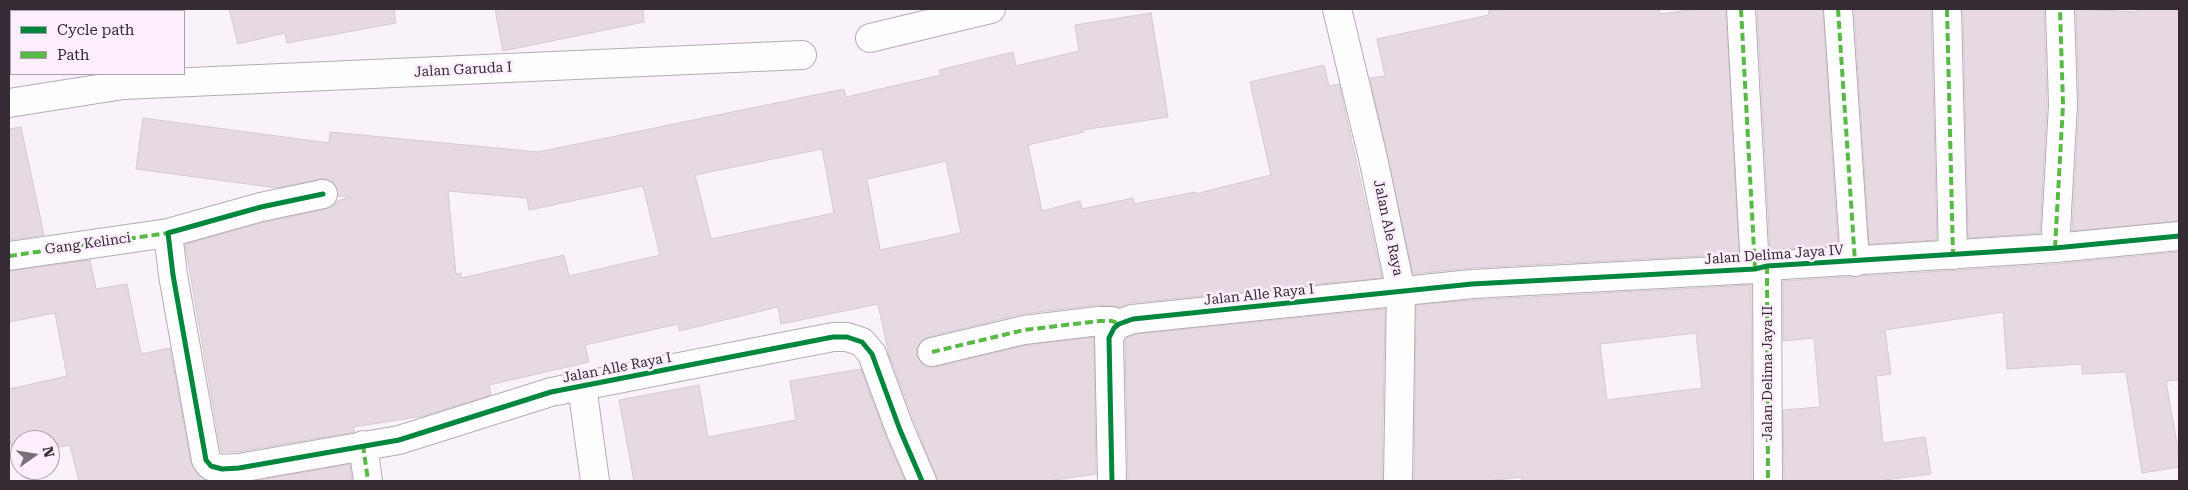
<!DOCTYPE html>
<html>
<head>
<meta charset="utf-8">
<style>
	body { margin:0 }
	#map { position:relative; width:2188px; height:490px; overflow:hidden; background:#faf2fa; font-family:"Roboto Serif",serif }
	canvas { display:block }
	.frame { position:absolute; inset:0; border:10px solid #342b35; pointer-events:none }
	.legend { position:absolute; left:10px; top:10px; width:175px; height:65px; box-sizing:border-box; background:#fdeefd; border:1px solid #ada0ad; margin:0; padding:6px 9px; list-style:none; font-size:15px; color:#342b35 }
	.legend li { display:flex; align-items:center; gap:10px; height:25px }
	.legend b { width:25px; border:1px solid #ada0ad }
	.north { position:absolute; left:10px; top:430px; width:50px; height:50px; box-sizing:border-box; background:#fdeefd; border:1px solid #ada0ad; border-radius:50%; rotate:77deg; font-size:14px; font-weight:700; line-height:20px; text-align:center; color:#342b35 }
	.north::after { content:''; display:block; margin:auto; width:18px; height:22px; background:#79717a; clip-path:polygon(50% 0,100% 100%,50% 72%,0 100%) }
</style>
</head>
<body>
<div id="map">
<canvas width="2188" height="490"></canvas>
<div class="frame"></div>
<ul class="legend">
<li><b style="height:6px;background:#00873e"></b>Cycle path</li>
<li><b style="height:6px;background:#58b947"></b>Path</li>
</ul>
<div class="north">N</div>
</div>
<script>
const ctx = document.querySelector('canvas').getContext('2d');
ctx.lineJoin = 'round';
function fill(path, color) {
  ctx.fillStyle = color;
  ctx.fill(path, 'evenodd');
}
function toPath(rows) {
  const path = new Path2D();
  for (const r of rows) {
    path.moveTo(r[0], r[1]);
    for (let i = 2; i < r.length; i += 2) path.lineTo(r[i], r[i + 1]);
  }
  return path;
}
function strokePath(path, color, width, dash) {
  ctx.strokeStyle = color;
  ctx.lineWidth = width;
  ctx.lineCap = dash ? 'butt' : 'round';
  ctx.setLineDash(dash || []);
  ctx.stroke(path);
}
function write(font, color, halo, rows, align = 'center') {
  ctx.font = font + ' "Roboto Serif",serif';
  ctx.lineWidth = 5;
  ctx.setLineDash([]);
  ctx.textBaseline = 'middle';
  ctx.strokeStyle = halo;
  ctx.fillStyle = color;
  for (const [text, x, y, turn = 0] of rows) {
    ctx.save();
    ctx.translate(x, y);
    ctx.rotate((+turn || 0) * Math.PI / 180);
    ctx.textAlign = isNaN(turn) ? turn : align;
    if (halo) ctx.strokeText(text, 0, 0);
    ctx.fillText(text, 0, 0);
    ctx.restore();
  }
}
const building = toPath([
	[229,9,394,9,396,23,287,43,285,33,238,44,229,9],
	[495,9,643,9,644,22,503,51,495,9],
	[1504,9,1659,9,1660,14,1697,9,1726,9,1739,254,1471,268,1413,274,1370,78,1385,76,1377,39,1489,15,1488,11,1504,9],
	[1757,9,1823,9,1838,246,1770,250,1757,9],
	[1854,9,1931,9,1937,240,1869,244,1854,9],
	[1963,9,2044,9,2047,105,2040,233,1968,238,1963,9],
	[2076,9,2137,12,2137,9,2179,9,2179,221,2072,231,2079,106,2076,9],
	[1151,13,1168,117,1083,130,1084,132,1028,145,1042,211,1080,201,1082,209,1133,198,1134,204,1195,192,1195,194,1271,175,1250,82,1324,65,1329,86,1339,84,1382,278,1131,303,1120,307,1097,305,1022,314,928,337,921,341,917,348,917,356,921,363,927,367,935,367,1027,345,1094,337,1096,474,1048,481,937,481,889,355,878,304,781,324,778,307,679,331,678,324,585,345,589,362,489,385,491,395,423,416,353,427,355,432,237,452,221,452,185,244,265,222,326,209,333,206,337,201,351,197,338,196,335,184,327,179,320,179,277,188,136,169,143,118,329,143,330,132,538,152,844,89,846,97,941,75,939,70,1013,52,1016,66,1079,51,1075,25,1151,13],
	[822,149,834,213,711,239,695,175,822,149],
	[946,161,961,233,880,250,867,179,946,161],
	[643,186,660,255,569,276,564,255,461,278,461,273,456,274,448,191,527,198,529,210,643,186],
	[21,127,44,235,9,240,9,129,21,127],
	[2179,252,2179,380,2166,381,2179,455,2179,467,2142,473,2126,372,2082,374,2082,364,2007,369,2003,312,1885,330,1891,374,1876,376,1883,443,1925,437,1931,474,1877,481,1784,481,1783,410,1820,407,1814,338,1783,341,1783,281,2056,264,2179,252],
	[90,260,96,289,127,284,141,354,170,348,191,463,199,476,208,481,79,481,70,445,50,449,50,440,20,440,20,456,14,457,9,436,9,389,67,376,55,313,9,322,9,271,90,260],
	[1751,285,1752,481,1522,481,1522,477,1488,481,1414,481,1416,305,1473,300,1751,285],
	[1696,333,1702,388,1607,400,1600,344,1696,333],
	[1385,309,1382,481,1128,481,1125,342,1127,338,1136,334,1385,309],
	[861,369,885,435,905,481,634,481,619,400,699,385,708,437,796,420,790,381,861,369],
	[350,464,352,481,254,481,350,464]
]);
const street = toPath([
	[116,9,117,11],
	[1337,9,1373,158,1401,292,1398,481],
	[1741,9,1755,269],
	[1838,9,1855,262],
	[1947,9,1953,255],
	[870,38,991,9],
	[122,74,123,85,802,55],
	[9,103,123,85],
	[323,194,261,207,168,233,173,275,206,460,211,466,222,469,239,468,399,440,551,392,833,337,847,337,862,342,872,354,900,430,922,481],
	[2055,248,2063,105,2060,9],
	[9,256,168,233],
	[1767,266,1768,481],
	[932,352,1024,330,1099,321,1112,321,1119,324],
	[582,386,595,481],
	[363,445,368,481],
	[1112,481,1109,338,1114,328,1119,324,1133,319,1472,284,1755,269,1767,266,2055,248,2179,236]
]);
const quiet = toPath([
	[1741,9,1755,269],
	[1838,9,1855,262],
	[1947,9,1953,255],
	[2055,248,2063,105,2060,9],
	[9,256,168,233],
	[1767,266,1768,481],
	[932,352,1024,330,1099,321,1112,321,1119,324],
	[363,445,368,481]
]);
const cycleway = toPath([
	[323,194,261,207,168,233,173,275,206,460,211,466,222,469,239,468,399,440,551,392,833,337,847,337,862,342,872,354,900,430,922,481],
	[1112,481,1109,338,1114,328,1119,324,1133,319,1472,284,1755,269,1767,266,2055,248,2179,236]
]);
const streetNames = [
	["Jalan Garuda I",463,70,-3],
	["Jalan Ale Raya",1388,228,78],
	["Gang Kelinci",88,244,-8],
	["Jalan Delima Jaya IV",1774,255,-4],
	["Jalan Alle Raya I",1259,295,-6],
	["Jalan Alle Raya I",617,368,-11],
	["Jalan Delima Jaya II",1768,373,-90]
];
fill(building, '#e7d9e2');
strokePath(building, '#d3c9d0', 1);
strokePath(street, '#b4acb4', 30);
strokePath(street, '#fefdfe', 28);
strokePath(quiet, '#58b947', 4, [8, 4]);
strokePath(cycleway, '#00873e', 5);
write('14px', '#342b35', '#fdeefd', streetNames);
</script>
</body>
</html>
